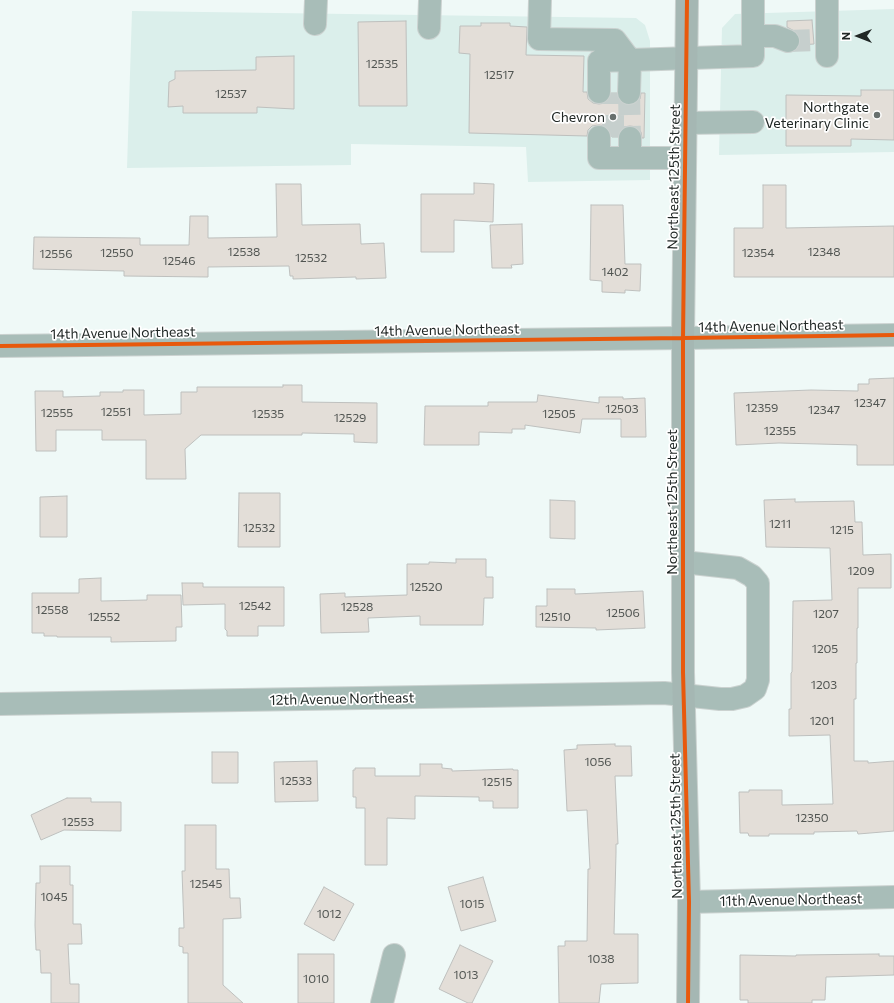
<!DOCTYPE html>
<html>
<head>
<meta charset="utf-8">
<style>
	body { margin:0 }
	#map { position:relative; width:894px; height:1003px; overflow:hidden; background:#eff9f7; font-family:Commissioner,sans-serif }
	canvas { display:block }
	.north { position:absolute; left:838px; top:16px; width:40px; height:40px; -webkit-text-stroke:3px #fff; paint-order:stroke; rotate:270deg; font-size:11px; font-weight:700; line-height:16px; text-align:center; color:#202725 }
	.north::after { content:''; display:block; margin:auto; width:14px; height:18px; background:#202725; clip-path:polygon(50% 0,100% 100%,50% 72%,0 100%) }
</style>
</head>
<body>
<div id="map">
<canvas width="894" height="1003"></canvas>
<div class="north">N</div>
</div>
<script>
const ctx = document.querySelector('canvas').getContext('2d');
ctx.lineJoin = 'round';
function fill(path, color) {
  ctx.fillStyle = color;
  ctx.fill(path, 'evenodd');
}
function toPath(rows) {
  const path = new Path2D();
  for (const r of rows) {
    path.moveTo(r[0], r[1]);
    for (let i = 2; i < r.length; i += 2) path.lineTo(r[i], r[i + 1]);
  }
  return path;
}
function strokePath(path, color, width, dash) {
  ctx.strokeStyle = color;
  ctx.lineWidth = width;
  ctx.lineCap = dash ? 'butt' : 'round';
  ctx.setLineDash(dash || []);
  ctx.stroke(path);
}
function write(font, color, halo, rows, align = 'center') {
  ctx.font = font + ' Commissioner,sans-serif';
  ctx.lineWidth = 3.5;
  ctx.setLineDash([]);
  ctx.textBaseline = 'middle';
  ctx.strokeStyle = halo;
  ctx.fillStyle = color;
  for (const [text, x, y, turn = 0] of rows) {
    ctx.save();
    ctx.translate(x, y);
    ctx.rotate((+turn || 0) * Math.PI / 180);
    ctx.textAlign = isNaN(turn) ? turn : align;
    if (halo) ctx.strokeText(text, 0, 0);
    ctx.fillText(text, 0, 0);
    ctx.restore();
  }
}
const built = toPath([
	[894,9,894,152,719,155,722,28,735,14],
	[132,11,636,18,645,25,650,41,650,180,528,182,526,147,351,144,351,165,127,168]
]);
const building = toPath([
	[812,20,814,44,800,45,800,39,798,33,787,27,787,21,812,20],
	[406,21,407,106,359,106,358,22,406,21],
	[481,23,510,23,510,26,527,27,526,55,584,56,583,92,587,92,588,99,593,103,599,104,605,103,610,99,611,93,617,93,618,99,622,103,629,105,635,104,640,99,641,93,645,93,644,138,642,138,641,132,637,127,630,126,623,127,619,131,618,137,612,137,610,130,605,126,599,125,592,126,588,130,587,136,469,133,470,54,459,53,460,26,481,26,481,23],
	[294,56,294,109,257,107,257,113,183,113,183,106,168,107,169,82,175,79,175,71,256,70,256,57,294,56],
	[861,90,894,90,894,140,851,139,851,146,786,146,786,95,861,96,861,90],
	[474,183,494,184,493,222,454,220,454,252,421,252,421,194,474,194,474,183],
	[276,184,301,184,302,225,360,224,361,244,384,243,386,278,356,279,356,277,293,279,293,276,290,276,289,266,208,267,208,277,124,276,124,271,33,269,34,237,140,238,140,245,189,245,190,216,208,216,208,238,277,237,276,184],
	[763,185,786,185,786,228,894,226,894,277,734,277,734,228,763,228,763,185],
	[591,205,623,205,625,264,641,264,640,291,625,290,625,293,602,292,602,281,590,280,591,205],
	[522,224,523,264,511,265,512,268,492,268,490,225,522,224],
	[894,378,894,465,857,465,857,445,779,443,736,445,734,393,811,390,858,391,858,384,869,384,869,379,894,378],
	[283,385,302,385,302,402,377,403,377,443,354,442,354,434,302,433,302,435,201,435,185,449,186,479,146,479,146,440,102,440,102,430,56,430,56,451,36,451,35,391,63,391,63,397,100,396,100,392,123,392,123,390,144,390,144,415,181,414,181,392,197,392,197,387,283,387,283,385],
	[538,395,599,403,599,397,623,397,623,399,645,398,646,437,621,437,621,419,582,419,580,433,525,425,525,429,512,429,512,433,479,432,479,445,424,445,425,406,488,406,488,402,537,402,538,395],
	[239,493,280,493,280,547,238,547,239,493],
	[67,496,67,537,40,537,40,497,67,496],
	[795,499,795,502,854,501,855,522,862,522,863,555,891,554,891,588,858,588,858,628,857,628,857,663,856,663,856,699,854,699,854,761,868,761,868,763,894,761,894,831,858,834,857,831,814,832,814,834,769,834,769,836,749,836,748,833,740,833,739,792,749,792,749,790,782,790,782,805,833,804,830,735,789,736,789,709,791,709,791,673,792,672,793,601,832,600,830,548,766,547,764,500,795,499],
	[550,500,575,501,575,539,550,538,550,500],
	[456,559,486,559,486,577,493,577,493,598,484,598,483,625,420,625,420,616,368,618,369,632,321,633,320,594,345,593,345,597,407,595,407,564,429,564,429,562,456,563,456,559],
	[101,578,101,601,147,600,147,595,181,595,182,627,176,627,176,641,111,642,111,637,57,637,57,636,44,636,44,633,32,633,32,593,79,593,79,579,101,578],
	[182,583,203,583,203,587,284,587,284,626,258,626,258,636,227,636,227,631,225,629,225,604,183,605,182,583],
	[547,589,575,589,575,594,643,591,645,628,596,630,596,628,536,627,536,606,547,606,547,589],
	[615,744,615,746,631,746,632,776,615,776,618,844,616,844,616,853,614,934,638,934,638,983,601,984,599,1003,559,1003,558,946,565,946,565,941,587,941,588,869,590,869,587,810,567,811,564,750,577,749,577,745,615,744],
	[212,752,238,752,238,783,212,783,212,752],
	[317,761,318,801,275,802,274,762,317,761],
	[420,764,442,764,442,768,452,769,452,771,513,769,513,770,518,770,518,808,493,808,493,801,479,801,479,797,415,796,415,819,387,818,387,865,365,865,365,808,356,808,356,797,353,797,353,770,355,770,355,768,375,768,375,776,420,776,420,764],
	[67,798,91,798,91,802,121,802,121,831,64,830,41,840,31,815,67,798],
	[185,825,216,825,216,869,229,869,230,898,240,898,241,918,223,919,223,985,243,1003,188,1003,188,953,183,953,183,947,179,946,179,928,184,928,182,871,185,871,185,825],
	[40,866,70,866,70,885,73,885,73,924,81,924,82,944,68,944,70,984,79,984,79,1003,51,1003,51,973,41,973,40,950,36,950,35,925,36,883,40,883,40,866],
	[483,877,496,921,461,931,448,887,483,877],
	[324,887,354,904,334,941,304,924,324,887],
	[460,945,493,961,472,1003,468,1003,439,989,460,945],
	[298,954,334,954,334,1003,298,1003,298,954],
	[879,954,879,956,894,956,894,975,826,977,825,1000,812,1000,812,1003,748,1003,748,1000,740,1000,740,955,796,956,796,955,879,954]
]);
const minorTunnel = toPath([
	[788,41,814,40],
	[629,93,630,138],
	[613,137,613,93]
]);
const minor = toPath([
	[540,0,539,39,615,40,630,60,753,56,753,0],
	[827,0,827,56],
	[315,24,316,0],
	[429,28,430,0],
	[753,36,775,36,788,41],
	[599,92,599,61,630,60,629,93],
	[686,123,753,122],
	[599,137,599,158,685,158],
	[630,138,630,158],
	[0,346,683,338,894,335],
	[0,704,664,693,720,699,732,699,745,696,755,689,758,680,758,583,752,576,738,568,683,562],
	[689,902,894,897],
	[382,1003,394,955]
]);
const major = toPath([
	[687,0,683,338,683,672,689,902,688,1003]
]);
const cycleway = toPath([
	[687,0,683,338,683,672,689,902,688,1003],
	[0,346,683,338,894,335]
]);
const markers = [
	[877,115,4,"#68706e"],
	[613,117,4,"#68706e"]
];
const numberNames = [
	["12535",382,64],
	["12517",499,75],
	["12537",231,94],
	["12538",244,252],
	["12348",824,252],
	["12550",117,253],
	["12354",758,253],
	["12556",56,254],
	["12532",311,258],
	["12546",179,261],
	["1402",615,272],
	["12347",870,403],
	["12359",762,408],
	["12503",622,409],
	["12347",824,410],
	["12551",116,412],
	["12555",57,413],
	["12535",268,414],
	["12505",559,414],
	["12529",350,418],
	["12355",780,431],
	["1211",780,524],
	["12532",259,528],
	["1215",842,530],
	["1209",861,571],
	["12520",426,587],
	["12542",255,606],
	["12528",357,607],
	["12558",52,610],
	["12506",623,613],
	["1207",826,614],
	["12552",104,617],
	["12510",555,617],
	["1205",825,649],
	["1203",824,685],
	["1201",822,721],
	["1056",598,762],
	["12533",296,781],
	["12515",497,782],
	["12350",812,818],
	["12553",78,822],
	["12545",206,884],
	["1045",54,897],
	["1015",472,904],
	["1012",329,914],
	["1038",601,959],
	["1013",466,975],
	["1010",316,979]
];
const poiNames = [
	["Northgate",869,107],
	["Veterinary Clinic",869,123],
	["Chevron",605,117]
];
const streetNames = [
	["Northeast 125th Street",674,177,-89],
	["14th Avenue Northeast",771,326,-1],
	["14th Avenue Northeast",447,330,-1],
	["14th Avenue Northeast",123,333,-1],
	["Northeast 125th Street",672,502,-90],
	["12th Avenue Northeast",342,699,-1],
	["Northeast 125th Street",676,826,-91],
	["11th Avenue Northeast",791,900,-1]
];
fill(built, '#dbefeb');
fill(building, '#e3ded8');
strokePath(building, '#bec0be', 1);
strokePath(minorTunnel, '#c6cfcd', 22, [22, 11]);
strokePath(minor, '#cbd2d0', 24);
strokePath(major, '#cbd2d0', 24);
strokePath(minor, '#a8bdb8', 22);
strokePath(major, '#a5b7b3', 22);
strokePath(cycleway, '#e8590c', 4);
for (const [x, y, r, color] of markers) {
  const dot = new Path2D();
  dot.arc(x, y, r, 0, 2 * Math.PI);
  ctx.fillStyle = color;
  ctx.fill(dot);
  strokePath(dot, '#fff', 1.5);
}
write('12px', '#515552', null, numberNames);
write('14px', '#202725', '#fff', poiNames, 'right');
write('14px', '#202725', '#fff', streetNames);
</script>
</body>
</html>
